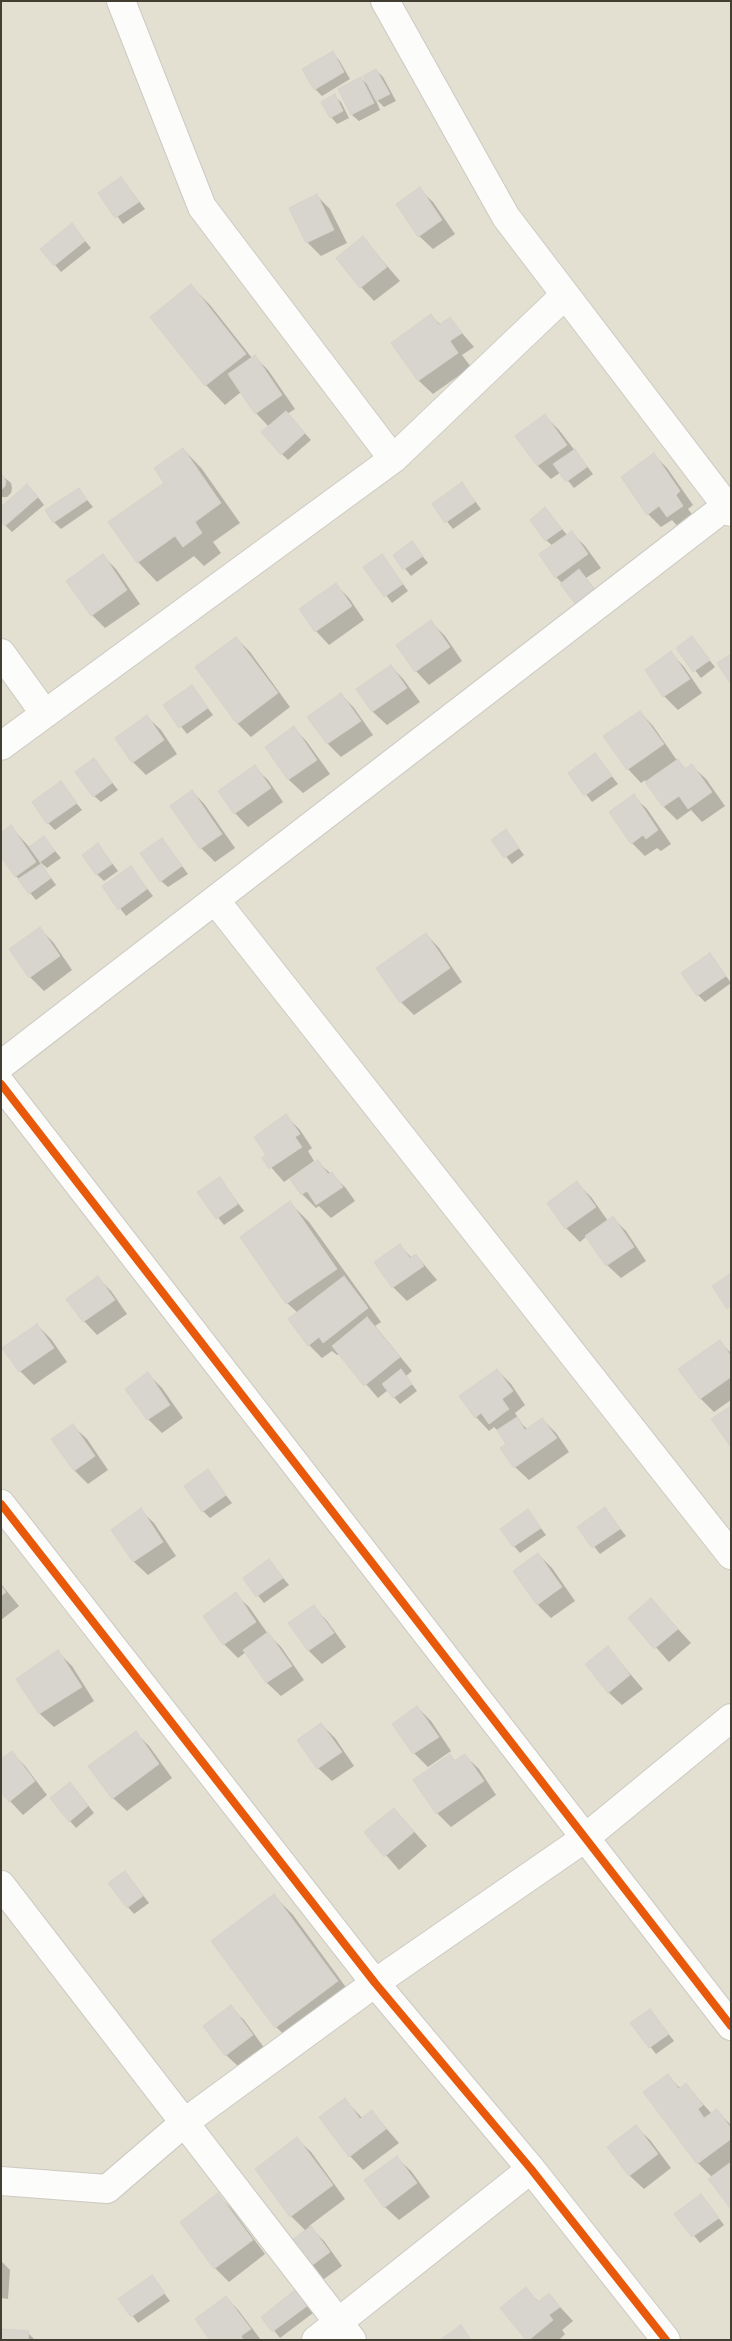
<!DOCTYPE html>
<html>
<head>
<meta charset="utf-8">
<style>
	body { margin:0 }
	#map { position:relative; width:732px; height:2341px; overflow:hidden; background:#eeece5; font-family:Arial,sans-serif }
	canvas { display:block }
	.frame { position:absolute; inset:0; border:2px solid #433e32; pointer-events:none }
</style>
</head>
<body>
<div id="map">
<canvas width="732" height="2341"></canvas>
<div class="frame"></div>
</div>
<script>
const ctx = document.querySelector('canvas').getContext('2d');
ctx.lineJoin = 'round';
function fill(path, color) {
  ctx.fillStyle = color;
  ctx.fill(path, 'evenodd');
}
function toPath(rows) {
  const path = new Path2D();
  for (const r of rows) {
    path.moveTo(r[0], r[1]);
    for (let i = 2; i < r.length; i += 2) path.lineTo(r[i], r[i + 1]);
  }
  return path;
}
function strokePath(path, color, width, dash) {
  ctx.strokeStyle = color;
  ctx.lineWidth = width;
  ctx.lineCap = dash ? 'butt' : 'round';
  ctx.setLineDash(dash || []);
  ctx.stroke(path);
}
const residential = toPath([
	[1,1,731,1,731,2340,1,2340]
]);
const shadow = toPath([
	[332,53,339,60,350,79,322,96,315,89],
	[376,70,383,77,396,101,384,107,375,98,380,110,359,121,352,115,339,89,361,78,368,85],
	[334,96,341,102,349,118,337,124,331,117],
	[121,178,145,209,123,224,100,193],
	[419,189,433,202,455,234,433,249,419,236],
	[317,196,330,209,347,243,321,256,307,242],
	[72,225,91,248,61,272,42,249],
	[363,238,400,281,374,301,361,287],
	[191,286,210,305,252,358,255,357,268,370,295,409,287,414,311,440,288,460,282,454,269,427,256,413,241,392,225,405,206,385,152,317],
	[431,316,441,325,450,319,474,347,462,355,471,367,433,394,419,381,393,343],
	[545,416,559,430,593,474,574,488,561,472,551,479,538,466],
	[183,449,202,469,240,523,213,542,221,553,204,566,194,556,157,582,138,562,110,522,166,483],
	[654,455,667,468,693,505,688,509,696,520,681,530,672,520,661,527,648,514],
	[1,475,11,483,12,488,11,493,7,497,1,497],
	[462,484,481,509,453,529,433,504],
	[78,489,93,507,61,529,54,522],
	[34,492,44,505,12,532,5,525],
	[545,509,568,536,572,533,585,546,601,568,586,578,605,602,563,584,556,577,553,546,546,540],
	[412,543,428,563,411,576,394,555],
	[382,555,408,591,392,603,365,567],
	[103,556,116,569,140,604,105,628,92,615],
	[335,584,349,598,364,620,329,645,316,631],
	[431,622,445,636,462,661,429,685,416,671],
	[236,638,250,652,290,707,251,737,237,723],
	[692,638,715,667,701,678,678,648],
	[671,653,684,667,702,693,678,710,664,696,646,670],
	[391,666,404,680,420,702,387,725,373,712,358,690],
	[192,687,213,715,187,734,165,706],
	[341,694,354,708,373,735,341,757,328,744,309,717],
	[640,712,653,726,676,759,687,770,692,766,706,779,725,806,702,822,691,810,677,820,664,807,645,780,641,783,628,769],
	[147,717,161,730,177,754,146,775,133,762],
	[294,728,307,742,330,774,303,793,289,780,266,747],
	[595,755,618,784,592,802,570,773],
	[94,760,118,790,101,802,94,796],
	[254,767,268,780,283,802,248,827,235,813,220,791],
	[60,783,82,810,55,830,48,823],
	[192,791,205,805,235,848,215,862,201,848,171,806],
	[633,796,647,809,671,844,661,851,657,848,645,856,632,843],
	[11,827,30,848,44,838,61,858,47,868,39,861,56,885,36,900,16,876],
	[506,831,524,855,512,864,493,840],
	[162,839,188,874,168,887,161,881],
	[98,845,118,871,104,881,97,874],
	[131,868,153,896,126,916,104,887],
	[39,928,53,942,72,970,44,991,30,977],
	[426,934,439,948,462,982,414,1015,401,1002],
	[710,954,731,983,705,1002,698,995],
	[286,1116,300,1130,312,1148,308,1151,314,1161,284,1182,263,1158,268,1155],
	[318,1162,345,1187,355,1201,331,1218,319,1206,316,1208,302,1194,292,1180],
	[220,1179,244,1211,224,1225,199,1193],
	[577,1183,591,1197,608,1221,613,1218,626,1231,646,1261,621,1278,607,1265,587,1236,580,1242,566,1228,549,1203],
	[290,1203,309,1222,381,1322,375,1326,412,1371,406,1376,417,1391,400,1404,388,1390,378,1398,340,1354,337,1355,332,1351,322,1358,309,1345,298,1313,287,1303],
	[400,1246,412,1258,416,1255,437,1280,407,1301,393,1287,376,1263],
	[98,1278,111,1291,127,1314,97,1335,84,1321],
	[37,1325,51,1339,67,1362,34,1385,20,1371,4,1349],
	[720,1342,731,1353,731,1400,714,1412,701,1399,680,1370],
	[497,1370,511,1384,525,1405,515,1413,522,1424,528,1430,542,1419,556,1433,569,1452,529,1480,515,1467,507,1444,502,1435,494,1427,489,1431,476,1417],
	[148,1374,162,1388,183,1418,162,1433,148,1419,127,1389],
	[73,1426,87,1439,108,1470,88,1484,75,1471,53,1440],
	[207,1471,232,1503,210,1518,203,1511],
	[605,1509,626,1536,600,1554,579,1527],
	[140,1510,154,1523,176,1556,148,1575,134,1562,112,1530],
	[528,1511,546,1535,520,1553,514,1546],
	[538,1554,552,1568,575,1601,551,1618,538,1605,514,1571],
	[269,1561,289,1585,264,1603,244,1578],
	[1,1584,19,1606,1,1620],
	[235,1594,249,1607,268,1634,281,1647,304,1680,281,1696,267,1683,246,1652,238,1658,224,1644,204,1616],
	[651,1600,691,1643,669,1662,630,1618],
	[314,1607,327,1621,346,1647,322,1664,309,1651,290,1624],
	[608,1648,643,1689,622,1705,608,1692],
	[58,1652,72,1666,94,1701,54,1727,40,1714,18,1679],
	[417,1707,431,1721,451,1751,428,1767,414,1753,394,1724],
	[321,1724,335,1738,354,1766,332,1781,318,1768],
	[136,1733,149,1746,172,1778,127,1811,113,1798],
	[12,1753,25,1766,47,1795,23,1815,10,1801],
	[450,1756,456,1762,465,1756,479,1769,496,1795,451,1827,437,1813,414,1780],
	[76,1790,94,1813,76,1828,70,1821],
	[394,1809,427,1846,399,1870,366,1832],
	[125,1872,149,1903,134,1914,128,1907],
	[274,1896,293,1915,356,2001,296,2046,276,2027],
	[230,2007,244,2020,265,2049,240,2068,226,2055],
	[650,2010,674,2041,656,2054,632,2023],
	[668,2076,681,2089,686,2085,712,2114,717,2111,731,2125,731,2207,712,2177,698,2163],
	[345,2100,363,2119,372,2112,399,2143,363,2170,350,2156,321,2118],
	[636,2127,650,2140,671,2168,644,2189,630,2176,609,2147],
	[297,2139,311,2152,345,2199,309,2226,324,2241,342,2266,317,2284,304,2271,306,2231,291,2216],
	[397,2158,411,2171,430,2197,399,2220,385,2207,366,2181],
	[218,2195,231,2208,265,2254,229,2282,215,2268,182,2222],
	[701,2195,724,2225,700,2243,676,2214],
	[1,2261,10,2270,8,2299,1,2298],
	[151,2276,170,2301,138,2323,120,2299],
	[526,2289,540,2303,549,2295,573,2321,562,2330,565,2334,559,2340,527,2340],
	[295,2292,313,2313,280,2338,263,2317],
	[226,2297,239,2311,261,2340,212,2340],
	[28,2333,35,2340,1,2340]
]);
const building = toPath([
	[333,51,344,72,314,90,302,69,333,51],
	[376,69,390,94,376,101,363,76,376,69],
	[361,77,374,103,351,115,338,89,361,77],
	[335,94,343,111,330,118,321,102,335,94],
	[121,177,139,202,115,218,98,193,121,177],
	[420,187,442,220,418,237,396,204,420,187],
	[317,194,334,230,306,243,289,208,317,194],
	[72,223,85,241,54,266,40,249,72,223],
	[363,236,387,267,360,288,336,258,363,236],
	[191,284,246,354,205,386,150,317,191,284],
	[431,314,439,325,450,317,462,333,450,341,458,353,418,381,391,343,431,314],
	[255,355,282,395,255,414,228,374,255,355],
	[286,411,305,433,281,455,261,432,286,411],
	[545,414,567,445,537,466,515,436,545,414],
	[183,448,221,503,195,522,202,533,183,547,175,536,137,563,108,522,164,483,154,468,183,448],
	[575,449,587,467,566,482,553,464,575,449],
	[654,453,680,491,676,495,683,506,667,517,659,506,647,515,621,477,654,453],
	[1,473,6,481,5,486,1,490,1,473],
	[462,482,475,502,445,523,432,504,462,482],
	[27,484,38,497,5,526,1,522,1,507,27,484],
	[79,488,87,500,53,523,45,510,79,488],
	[545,507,562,529,545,541,530,520,545,507],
	[572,531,588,554,555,578,539,554,572,531],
	[412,541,423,556,403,570,393,555,412,541],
	[103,554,127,590,91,616,66,581,103,554],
	[382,554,403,584,384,597,363,567,382,554],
	[579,569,599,595,580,610,560,584,579,569],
	[336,583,352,606,315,632,299,609,336,583],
	[431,620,450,647,415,672,396,645,431,620],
	[692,636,710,660,693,672,676,648,692,636],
	[236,637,278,693,237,724,195,667,236,637],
	[671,651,690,679,663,697,645,670,671,651],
	[731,654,731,684,717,663,731,654],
	[391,665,407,688,372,712,356,689,391,665],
	[192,685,208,708,179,728,163,705,192,685],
	[341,693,361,721,327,744,307,717,341,693],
	[640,711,664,744,627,770,603,736,640,711],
	[147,715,164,740,132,763,115,738,147,715],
	[294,726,317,760,288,780,265,747,294,726],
	[595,753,612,776,584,796,568,773,595,753],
	[94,758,112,783,93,797,75,772,94,758],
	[678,759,685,769,692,764,712,792,688,809,679,796,663,807,645,782,678,759],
	[255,765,271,788,234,814,218,791,255,765],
	[61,781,77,803,47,824,32,802,61,781],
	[192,790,222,834,200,849,170,806,192,790],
	[634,794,658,830,646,839,643,835,631,844,609,812,634,794],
	[11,825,36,862,15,877,1,857,1,833,11,825],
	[506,829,519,848,504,858,491,840,506,829],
	[44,836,55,851,40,862,29,847,44,836],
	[162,838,182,866,160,882,140,853,162,838],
	[98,843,112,864,96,875,82,855,98,843],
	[41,864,51,878,29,894,18,879,41,864],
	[131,866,147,889,118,910,102,886,131,866],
	[40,927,60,956,29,978,9,949,40,927],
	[426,933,450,968,400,1003,376,968,426,933],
	[710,953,726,976,697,996,681,973,710,953],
	[286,1114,300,1134,295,1137,302,1147,269,1169,262,1158,266,1155,254,1137,286,1114],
	[318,1160,328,1174,332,1172,343,1187,316,1205,307,1191,301,1195,290,1179,318,1160],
	[220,1177,238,1204,216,1219,197,1192,220,1177],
	[577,1181,596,1207,565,1229,547,1203,577,1181],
	[290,1201,337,1269,286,1304,240,1237,290,1201],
	[613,1216,634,1247,606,1266,585,1236,613,1216],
	[400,1244,410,1258,416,1254,424,1266,392,1288,374,1262,400,1244],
	[731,1273,731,1306,727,1309,712,1286,731,1273],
	[98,1276,115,1300,83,1322,66,1299,98,1276],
	[344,1276,368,1308,323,1343,319,1337,308,1346,288,1319,344,1276],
	[367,1317,400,1357,364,1386,332,1346,367,1317],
	[37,1324,54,1348,19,1372,2,1348,37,1324],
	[720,1340,731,1356,731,1377,700,1399,678,1369,720,1340],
	[401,1369,412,1384,393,1398,382,1384,401,1369],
	[497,1369,513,1391,502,1399,509,1409,489,1424,481,1413,475,1418,459,1396,497,1369],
	[148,1372,170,1405,147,1420,125,1389,148,1372],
	[731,1406,731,1447,711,1419,731,1406],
	[517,1417,525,1430,542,1418,557,1438,514,1468,500,1448,506,1444,497,1430,517,1417],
	[73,1424,95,1456,74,1471,51,1439,73,1424],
	[208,1469,226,1495,202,1512,184,1486,208,1469],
	[605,1507,620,1529,592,1548,577,1527,605,1507],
	[141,1508,163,1542,133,1562,111,1530,141,1508],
	[528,1509,541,1528,513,1547,500,1529,528,1509],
	[538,1553,562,1587,537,1605,513,1571,538,1553],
	[269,1559,283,1578,256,1597,243,1578,269,1559],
	[1,1586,6,1592,1,1596,1,1586],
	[236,1592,256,1622,223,1645,203,1616,236,1592],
	[651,1598,678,1629,654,1649,628,1618,651,1598],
	[314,1605,334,1633,308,1651,288,1623,314,1605],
	[268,1632,292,1666,266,1683,243,1650,268,1632],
	[608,1646,630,1675,608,1693,585,1664,608,1646],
	[58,1650,82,1687,39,1714,16,1679,58,1650],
	[417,1706,439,1737,413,1754,392,1724,417,1706],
	[321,1723,342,1752,317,1769,297,1740,321,1723],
	[136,1731,159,1764,112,1799,88,1766,136,1731],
	[12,1751,35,1781,9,1802,1,1792,1,1759,12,1751],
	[450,1754,454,1761,465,1754,484,1781,436,1814,413,1780,450,1754],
	[70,1782,88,1806,69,1822,50,1798,70,1782],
	[394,1808,414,1832,384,1857,364,1832,394,1808],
	[125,1871,143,1896,127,1908,108,1883,125,1871],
	[274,1894,338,1981,275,2028,211,1941,274,1894],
	[231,2005,253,2035,225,2056,203,2026,231,2005],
	[650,2009,669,2034,649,2048,630,2023,650,2009],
	[668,2074,679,2089,686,2083,703,2105,698,2109,704,2118,717,2109,731,2128,731,2139,697,2164,643,2092,668,2074],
	[345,2098,360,2119,372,2110,386,2129,349,2157,319,2117,345,2098],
	[636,2125,658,2154,629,2176,607,2147,636,2125],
	[297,2137,333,2185,290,2217,255,2169,297,2137],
	[397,2156,417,2183,384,2208,364,2180,397,2156],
	[731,2162,731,2209,708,2179,731,2162],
	[218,2193,253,2240,214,2269,180,2222,218,2193],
	[701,2194,719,2218,692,2237,674,2214,701,2194],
	[311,2226,330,2252,303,2272,284,2246,311,2226],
	[152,2275,165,2293,131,2317,118,2299,152,2275],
	[526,2287,538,2302,549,2293,560,2307,549,2315,553,2320,529,2340,526,2340,500,2308,526,2287],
	[295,2290,307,2306,272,2332,261,2317,295,2290],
	[226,2296,251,2329,241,2336,243,2340,210,2340,195,2319,226,2296],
	[461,2325,471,2340,440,2340,461,2325],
	[1,2329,29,2331,28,2340,1,2340,1,2329]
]);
const minor = toPath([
	[121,1,202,207,393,459],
	[385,1,506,217,731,512],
	[1,653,45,714],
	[1,746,393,459,565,295],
	[215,900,731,1555],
	[1,1065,726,506],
	[1,1084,731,2026],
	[1,1504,375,1983,531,2169,666,2340],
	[1,1885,352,2340],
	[1,2181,107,2189,185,2122,375,1983,585,1838,731,1718],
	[316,2340,531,2169]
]);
const cycleway = toPath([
	[1,1084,731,2026],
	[1,1504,375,1983,531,2169,666,2340]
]);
fill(residential, '#e3dfd1');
fill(shadow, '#0003');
fill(building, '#d7d5cd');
strokePath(building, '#d6d3cb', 1);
strokePath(minor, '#cccac3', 30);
strokePath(minor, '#fcfcfb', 28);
strokePath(cycleway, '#e8590c', 8);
</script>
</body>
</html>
